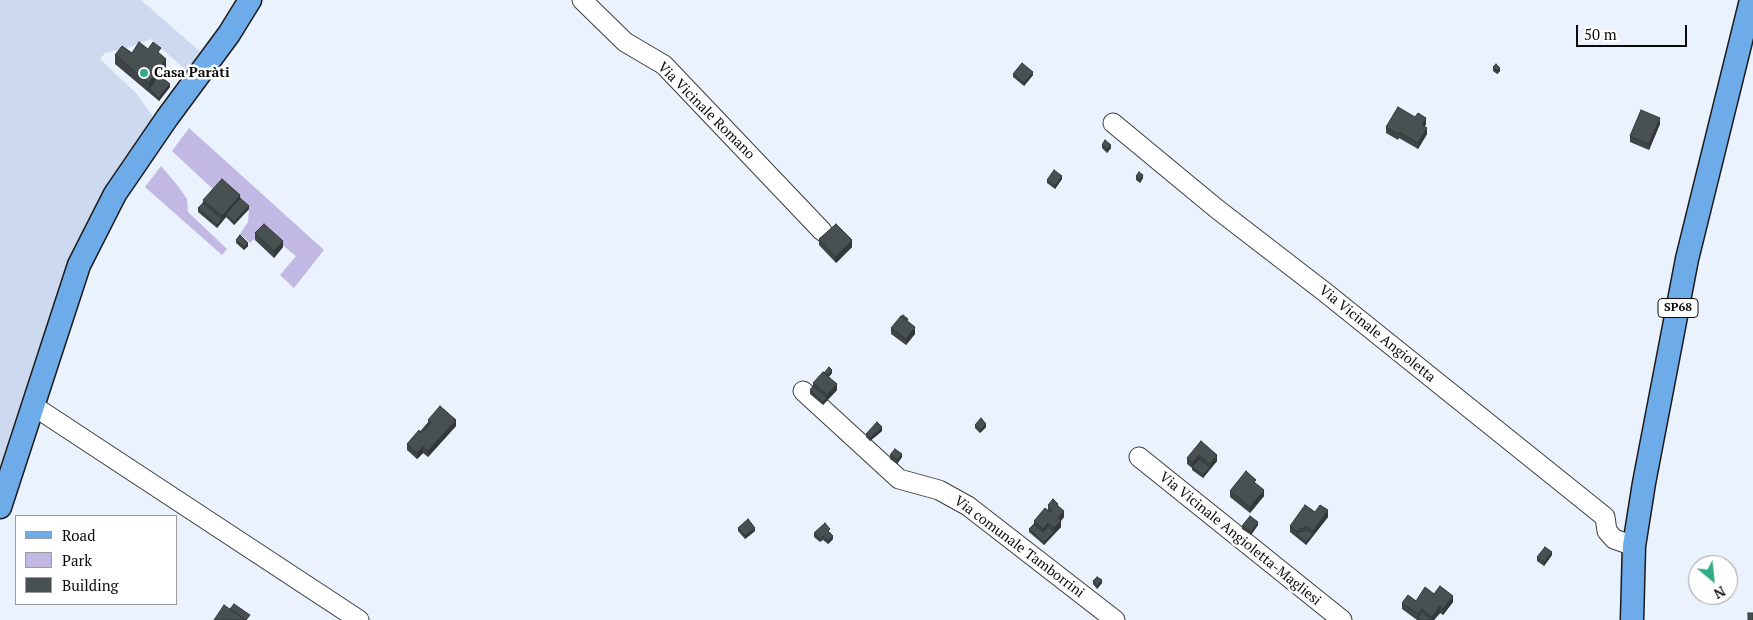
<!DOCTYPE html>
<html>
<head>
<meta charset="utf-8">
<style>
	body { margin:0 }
	#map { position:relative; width:1753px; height:620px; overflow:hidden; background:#eaf2fd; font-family:"PT Serif",serif }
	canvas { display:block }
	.legend { position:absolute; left:15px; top:515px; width:162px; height:90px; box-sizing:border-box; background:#fff; border:1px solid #9d9d9d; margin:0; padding:6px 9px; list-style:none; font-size:15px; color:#0a0a0a }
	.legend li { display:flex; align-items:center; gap:10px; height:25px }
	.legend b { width:25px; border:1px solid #9d9d9d }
	.north { position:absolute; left:1688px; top:555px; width:50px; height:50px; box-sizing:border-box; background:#fff; border:1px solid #9d9d9d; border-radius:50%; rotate:152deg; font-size:14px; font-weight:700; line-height:20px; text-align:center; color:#0a0a0a }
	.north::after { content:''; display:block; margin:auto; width:18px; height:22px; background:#32aa85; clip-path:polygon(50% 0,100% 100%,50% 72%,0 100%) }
	.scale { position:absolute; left:1576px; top:25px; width:111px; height:22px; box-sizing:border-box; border:2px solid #0a0a0a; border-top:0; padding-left:6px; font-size:15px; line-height:18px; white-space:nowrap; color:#0a0a0a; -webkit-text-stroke:4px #fff; paint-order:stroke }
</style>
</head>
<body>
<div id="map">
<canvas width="1753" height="620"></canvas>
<ul class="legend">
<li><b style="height:6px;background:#6dabe9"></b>Road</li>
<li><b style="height:14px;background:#c1b8e3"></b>Park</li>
<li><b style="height:14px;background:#485051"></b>Building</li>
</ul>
<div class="north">N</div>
<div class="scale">50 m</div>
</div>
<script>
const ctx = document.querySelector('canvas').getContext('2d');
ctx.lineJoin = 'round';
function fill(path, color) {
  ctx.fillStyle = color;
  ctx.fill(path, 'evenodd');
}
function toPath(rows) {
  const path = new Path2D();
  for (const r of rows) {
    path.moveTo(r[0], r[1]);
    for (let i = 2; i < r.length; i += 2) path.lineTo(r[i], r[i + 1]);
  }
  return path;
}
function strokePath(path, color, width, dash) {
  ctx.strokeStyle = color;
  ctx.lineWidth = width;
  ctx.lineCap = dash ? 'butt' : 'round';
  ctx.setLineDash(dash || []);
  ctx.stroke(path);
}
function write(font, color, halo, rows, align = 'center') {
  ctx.font = font + ' "PT Serif",serif';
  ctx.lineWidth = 5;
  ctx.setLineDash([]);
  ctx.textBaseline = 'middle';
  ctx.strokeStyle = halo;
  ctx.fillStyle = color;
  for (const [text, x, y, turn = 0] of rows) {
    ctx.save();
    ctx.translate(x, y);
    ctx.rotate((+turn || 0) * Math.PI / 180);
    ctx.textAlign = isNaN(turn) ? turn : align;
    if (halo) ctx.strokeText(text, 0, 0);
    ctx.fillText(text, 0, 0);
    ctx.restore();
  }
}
const farmland = toPath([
	[0,0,141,0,203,54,189,73,151,39,130,47,105,53,100,59,136,93,154,118,115,173,88,221,61,287,0,485]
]);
const green = toPath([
	[189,128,324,250,294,288,280,275,296,256,264,230,250,243,240,234,248,222,249,209,216,192,172,151],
	[161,166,178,186,187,199,188,212,227,249,222,255,145,187]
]);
const minor = toPath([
	[582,0,625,42,664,65,822,231],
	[1113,123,1217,209,1326,293,1605,517,1607,531,1614,539,1634,546],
	[803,391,899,479,939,490,968,506,1115,620],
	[32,405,359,620],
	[1139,457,1342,620]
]);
const major = toPath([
	[0,507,79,265,115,194,167,118,229,34,250,0],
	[1632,620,1634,546,1644,483,1687,259,1751,0]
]);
const wall = toPath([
	[148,49,161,55,166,68,160,76,170,87,159,101,115,64,115,55,132,53],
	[1493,67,1500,71,1497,74,1493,71],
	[1013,74,1033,75,1024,86,1013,77],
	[1426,124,1425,126,1427,134,1418,149,1399,138,1398,140,1386,133,1386,127],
	[1660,124,1649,150,1630,142,1630,136],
	[1102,145,1111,148,1107,153,1102,148],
	[1136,176,1143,178,1140,183,1136,180],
	[1062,179,1055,189,1047,183,1047,180],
	[203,200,249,209,234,225,226,217,217,228,198,212,198,208,203,203],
	[255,233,283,247,274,258,255,240],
	[819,239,852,247,836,263,819,245],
	[236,240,248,246,244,250,236,243],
	[908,322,915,334,906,345,891,334,891,328],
	[824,373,832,373,829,377,837,390,823,405,810,394,810,390,813,386,813,383],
	[428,420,456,426,428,457,423,453,417,459,407,450,407,444,420,432,428,423],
	[975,425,986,427,980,433,975,428],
	[882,431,870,441,866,437,866,434],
	[1201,441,1217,461,1203,478,1192,470,1192,468,1187,464,1187,458],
	[890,455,902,457,897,464,890,459],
	[1230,491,1264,496,1250,513,1230,497],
	[1048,505,1058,506,1064,517,1061,521,1061,527,1044,545,1029,532,1029,529,1034,524,1034,521,1048,510],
	[1315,512,1328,517,1306,545,1290,532,1290,526],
	[1258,525,1251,535,1242,529,1242,526],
	[738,528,755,531,745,539,738,531],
	[830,532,833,539,828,544,823,540,820,542,814,537,814,533],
	[1552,555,1544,566,1537,561,1537,557],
	[1093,581,1102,583,1097,589,1093,584],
	[1434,594,1453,602,1443,615,1440,613,1434,620,1417,620,1402,609,1402,603,1416,601]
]);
const shadedWall = toPath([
	[166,59,166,68,150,90,149,89,149,92,149,83],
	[1500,68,1500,71,1497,74,1497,71],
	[1033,72,1033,75,1024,86,1024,83],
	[170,84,170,87,159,101,159,98],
	[1426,118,1426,124,1422,131,1422,125],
	[1660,118,1660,124,1649,150,1649,144],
	[1427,128,1427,134,1418,149,1418,143],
	[1111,145,1111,148,1107,153,1107,149],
	[1143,175,1143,178,1140,183,1140,180],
	[1062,176,1062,179,1055,189,1055,186],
	[240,195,240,201,226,214,226,217,217,228,217,225,222,219,222,216],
	[249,206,249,209,234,225,234,222],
	[852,240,852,247,836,263,836,257],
	[283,241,283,247,274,258,274,251],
	[248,243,248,246,244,250,244,247],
	[915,327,915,334,906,345,906,339],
	[832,370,832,373,826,380,826,377],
	[837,384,837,390,823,405,823,402,827,398,827,395],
	[456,420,456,426,428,457,428,451],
	[986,424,986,427,980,433,980,430],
	[882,427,882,431,870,441,870,438],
	[423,447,423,453,417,459,417,453],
	[902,454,902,457,897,464,897,460],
	[1199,455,1199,462,1193,467,1193,463],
	[1217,455,1217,461,1203,478,1203,475,1210,467,1210,464],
	[1264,490,1264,496,1250,513,1250,507],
	[1328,510,1328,517,1306,545,1306,542,1313,534,1313,531],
	[1064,511,1064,517,1060,521,1061,521,1061,527,1044,545,1044,542,1054,532,1054,528,1058,518],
	[1258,522,1258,525,1251,535,1251,532],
	[1048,523,1048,530,1043,535,1043,529],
	[755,528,755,531,745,539,745,536],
	[833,536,833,539,828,544,828,541],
	[1552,552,1552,555,1544,566,1544,562],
	[1102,580,1102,583,1097,589,1097,586],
	[1453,596,1453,602,1443,615,1443,609],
	[1440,606,1440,613,1434,620,1432,620,1432,617]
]);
const building = toPath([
	[139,42,148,49,153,42,161,48,158,52,166,59,149,83,115,55,122,46,132,53,139,42],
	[1022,63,1033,72,1024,83,1013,74,1022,63],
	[1496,64,1500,68,1497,71,1493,67,1496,64],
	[159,75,170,84,159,98,149,89,159,75],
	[1398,107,1415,117,1418,113,1426,118,1422,125,1427,128,1418,143,1399,132,1398,134,1386,127,1398,107],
	[1641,110,1660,118,1649,144,1630,136,1641,110],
	[1105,140,1111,145,1107,149,1102,145,1105,140],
	[1054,170,1062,176,1055,186,1047,180,1054,170],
	[1139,172,1143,175,1140,180,1136,176,1139,172],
	[222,179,240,195,222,216,203,200,222,179],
	[240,198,249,206,234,222,226,214,240,198],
	[203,203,222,219,217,225,198,208,203,203],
	[264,224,283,241,274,251,255,233,264,224],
	[836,224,852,240,836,257,819,239,836,224],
	[240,235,248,243,244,247,236,240,240,235],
	[903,315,908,319,907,321,902,317,903,315],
	[901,316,915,327,906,339,891,328,901,316],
	[829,367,832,370,827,376,824,373,829,367],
	[823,372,837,384,827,395,813,383,823,372],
	[813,386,827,398,823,402,810,390,813,386],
	[440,406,456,420,428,451,423,447,417,453,407,444,419,430,421,433,431,423,428,420,440,406],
	[981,418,986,424,980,430,975,425,981,418],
	[877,422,882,427,870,438,866,434,877,422],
	[428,423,429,424,421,433,420,432,428,423],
	[1201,441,1217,455,1210,464,1199,455,1193,463,1187,458,1201,441],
	[895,449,902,454,897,460,890,455,895,449],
	[1199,459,1210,467,1203,475,1192,467,1199,459],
	[1246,471,1256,480,1254,482,1264,490,1250,507,1230,491,1246,471],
	[1053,499,1058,504,1057,505,1064,511,1058,518,1061,521,1054,528,1048,523,1043,529,1034,521,1045,508,1050,512,1052,509,1048,505,1053,499],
	[1305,505,1315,512,1320,505,1328,510,1313,531,1306,526,1303,529,1300,528,1297,532,1290,526,1305,505],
	[1250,516,1258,522,1251,532,1242,526,1250,516],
	[748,519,755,528,745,536,738,528,748,519],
	[825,523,830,529,828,531,833,536,828,541,823,536,820,539,814,533,825,523],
	[1034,524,1043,532,1048,526,1054,532,1044,542,1029,529,1034,524],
	[1306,529,1313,534,1306,542,1297,535,1300,531,1303,532,1306,529],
	[1545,547,1552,552,1544,562,1537,557,1545,547],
	[1097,577,1102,580,1097,586,1093,581,1097,577],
	[1440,586,1453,596,1443,609,1440,606,1432,617,1422,609,1418,614,1402,603,1408,595,1416,601,1425,587,1434,594,1440,586],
	[234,604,250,615,246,620,230,609,234,604],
	[224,605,245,620,214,620,224,605],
	[1422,612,1432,620,1420,620,1418,618,1422,612],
	[1748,613,1753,613,1753,620,1748,620,1748,613]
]);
const markers = [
	[144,73,5,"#32aa85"]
];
const shields = [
	[1678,308,40]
];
const shieldNames = [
	["SP68",1678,308]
];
const poiNames = [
	["Casa Paràti",154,73]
];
const streetNames = [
	["Via Vicinale Romano",706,111,45],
	["Via Vicinale Angioletta",1377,334,39],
	["Via Vicinale Angioletta-Magliesi",1240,539,39],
	["Via comunale Tamborrini",1019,547,37]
];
fill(farmland, '#cdd9ef');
fill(green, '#c1b8e3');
strokePath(minor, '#3d3d3d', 21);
strokePath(major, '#1b1b1b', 25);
strokePath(minor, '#fff', 19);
strokePath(major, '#6dabe9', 22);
fill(wall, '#3e4546');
fill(shadedWall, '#323839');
fill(building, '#485051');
strokePath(building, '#323839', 1);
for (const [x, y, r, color] of markers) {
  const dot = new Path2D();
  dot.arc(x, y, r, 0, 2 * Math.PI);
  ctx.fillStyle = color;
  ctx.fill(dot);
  strokePath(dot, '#fff', 2);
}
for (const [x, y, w] of shields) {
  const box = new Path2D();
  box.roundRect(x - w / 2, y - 9.5, w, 19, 4);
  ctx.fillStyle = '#fff';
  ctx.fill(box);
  strokePath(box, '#0a0a0a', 1);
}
write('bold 12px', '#0a0a0a', null, shieldNames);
write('bold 14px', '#0a0a0a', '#fff', poiNames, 'left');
write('14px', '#0a0a0a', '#fff', streetNames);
</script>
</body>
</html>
